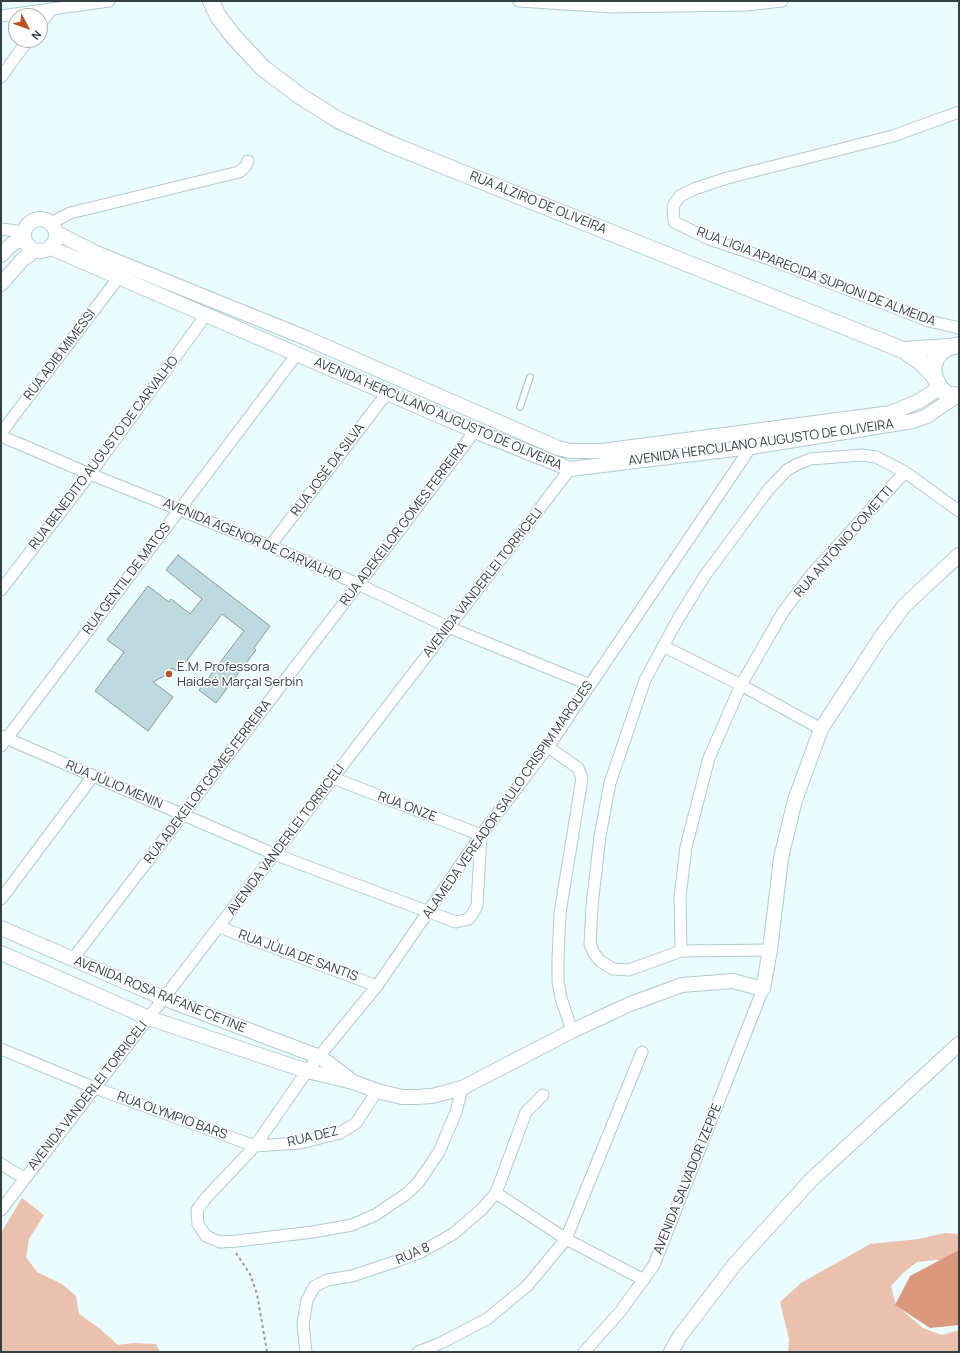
<!DOCTYPE html>
<html>
<head>
<meta charset="utf-8">
<style>
	body { margin:0 }
	#map { position:relative; width:960px; height:1353px; overflow:hidden; background:#ebfcff; font-family:Manrope,sans-serif }
	canvas { display:block }
	.frame { position:absolute; inset:0; border:2px solid #343f41; pointer-events:none }
	.north { position:absolute; left:8px; top:8px; width:40px; height:40px; box-sizing:border-box; background:#fff; border:1px solid #aeb2b3; border-radius:50%; rotate:131deg; font-size:11px; font-weight:700; line-height:16px; text-align:center; color:#343f41 }
	.north::after { content:''; display:block; margin:auto; width:14px; height:18px; background:#b75320; clip-path:polygon(50% 0,100% 100%,50% 72%,0 100%) }
</style>
</head>
<body>
<div id="map">
<canvas width="960" height="1353"></canvas>
<div class="frame"></div>
<div class="north">N</div>
</div>
<script>
const ctx = document.querySelector('canvas').getContext('2d');
ctx.lineJoin = 'round';
function fill(path, color) {
  ctx.fillStyle = color;
  ctx.fill(path, 'evenodd');
}
function toPath(rows) {
  const path = new Path2D();
  for (const r of rows) {
    if (r.length === 3) {
      path.moveTo(r[0] + r[2], r[1]);
      path.arc(r[0], r[1], r[2], 0, 2 * Math.PI);
      continue;
    }
    path.moveTo(r[0], r[1]);
    for (let i = 2; i < r.length; i += 2) path.lineTo(r[i], r[i + 1]);
  }
  return path;
}
function strokePath(path, color, width, dash) {
  ctx.strokeStyle = color;
  ctx.lineWidth = width;
  ctx.lineCap = dash ? 'butt' : 'round';
  ctx.setLineDash(dash || []);
  ctx.stroke(path);
}
function write(font, color, halo, rows, align = 'center') {
  ctx.font = font + ' Manrope,sans-serif';
  ctx.lineWidth = 3;
  ctx.setLineDash([]);
  ctx.textBaseline = 'middle';
  ctx.strokeStyle = halo;
  ctx.fillStyle = color;
  for (const [text, x, y, turn = 0] of rows) {
    ctx.save();
    ctx.translate(x, y);
    ctx.rotate((+turn || 0) * Math.PI / 180);
    ctx.textAlign = isNaN(turn) ? turn : align;
    if (halo) ctx.strokeText(text, 0, 0);
    ctx.fillText(text, 0, 0);
    ctx.restore();
  }
}
const green = toPath([
	[22,1198,44,1215,29,1239,26,1257,37,1272,62,1284,76,1296,79,1314,99,1328,118,1345,133,1343,156,1344,160,1352,1,1352,1,1233],
	[944,1233,959,1234,959,1261,936,1260,917,1262,903,1273,891,1286,896,1305,923,1328,942,1335,959,1330,959,1352,788,1352,789,1339,780,1302,801,1283,870,1244,919,1239]
]);
const water = toPath([
	[959,1250,959,1325,930,1328,895,1305,910,1276]
]);
const building = toPath([
	[178,555,270,626,254,648,256,650,216,703,199,690,244,631,222,614,178,672,172,668,166,675,153,682,173,697,148,731,95,691,124,652,107,640,148,586,169,602,171,599,190,614,202,599,166,570,178,555]
]);
const path = toPath([
	[236,1253,250,1274,257,1294,267,1352]
]);
const service = toPath([
	[520,407,530,377]
]);
const minor = toPath([
	[519,1,612,7,746,5,782,1],
	[1,16,109,1],
	[40,24,51,10],
	[1,77,28,40],
	[959,112,893,136,727,178,694,189,680,196,673,206,674,222,709,239,769,259,929,321,959,328],
	[51,223,70,213,239,172,246,166,248,161],
	[1,229,24,232],
	[1,433,119,277],
	[1,436,90,474,270,546,358,584,448,627,590,685],
	[270,546,387,393],
	[1,590,90,474,206,315],
	[663,646,741,685,821,729],
	[1,736,274,854,456,922,469,919,477,906,481,835,333,778],
	[1,746,297,354],
	[548,747,578,768,582,778,560,913,558,959,558,981,561,998,572,1031],
	[1,899,93,776],
	[219,927,377,986],
	[770,950,681,951,629,970,613,969,600,961,594,953,590,944,592,906,600,836,610,783,645,680,678,619,706,574,769,489,787,470,796,465,810,459,862,455,876,457,905,472,959,511],
	[681,951,680,897,686,847,709,758,741,685,783,612,811,575,905,472],
	[72,960,475,431],
	[1,1049,95,1088,255,1146,300,1143,340,1133,356,1123,377,1091],
	[462,1088,456,1112,439,1152,418,1183,405,1195,375,1215,352,1225,313,1232,237,1241,220,1242,206,1236,198,1224,197,1210,205,1199,255,1146,307,1071,377,986,481,835,548,747,751,447],
	[1,1164,24,1178],
	[496,1193,566,1239,644,1280],
	[1,1210,570,469],
	[306,1352,303,1324,307,1300,315,1286,327,1280,352,1276,397,1261,421,1252,453,1234,482,1209,496,1193,526,1112,543,1095],
	[418,1352,441,1343,487,1319,527,1286,566,1239,642,1052],
	[584,1352,620,1312,654,1265,763,989]
]);
const tertiary = toPath([
	[40,235,16],
	[57,233,96,253,306,338,558,448,571,451,602,451,891,413,919,401,940,388],
	[51,248,475,431,570,469,751,447,913,421,927,416,956,396],
	[1,255,12,244,24,238],
	[1,284,23,259,34,251],
	[1,928,163,998,320,1057,348,1078],
	[1,953,149,1018,307,1071,353,1082,377,1091,402,1097,416,1097,432,1096,462,1088,572,1031,630,1004,682,985,733,981,763,989,770,950,781,858,795,800,821,729,881,637,905,605,959,555],
	[671,1352,680,1336,735,1264,811,1180,959,1044]
]);
const secondary = toPath([
	[211,1,218,16,233,36,263,68,300,96,338,120,390,144,903,350,921,362,934,376],
	[959,345,949,347,941,352,936,359,933,367,934,376,940,388,947,394,959,396],
	[903,350,949,347]
]);
const markers = [
	[169,674,4,"#b75320"]
];
const streetNames = [
	["RUA ALZIRO DE OLIVEIRA",538,203,22],
	["RUA LIGIA APARECIDA SUPIONI DE ALMEIDA",816,277,21],
	["RUA ADIB MIMESSI",60,355,-53],
	["AVENIDA HERCULANO AUGUSTO DE OLIVEIRA",438,414,23],
	["AVENIDA HERCULANO AUGUSTO DE OLIVEIRA",761,443,-8],
	["RUA BENEDITO AUGUSTO DE CARVALHO",104,453,-53],
	["RUA JOSÉ DA SILVA",328,470,-53],
	["RUA ADEKEILOR GOMES FERREIRA",404,524,-53],
	["AVENIDA AGENOR DE CARVALHO",252,540,23],
	["RUA ANTÔNIO COMETTI",844,542,-49],
	["RUA GENTIL DE MATOS",127,579,-53],
	["AVENIDA VANDERLEI TORRICELI",483,583,-52],
	["RUA ADEKEILOR GOMES FERREIRA",208,782,-53],
	["RUA JÚLIO MENIN",114,785,23],
	["ALAMEDA VEREADOR SAULO CRISPIM MARQUES",508,800,-55],
	["RUA ONZE",407,807,21],
	["AVENIDA VANDERLEI TORRICELI",286,840,-53],
	["RUA JÚLIA DE SANTIS",298,956,20],
	["AVENIDA ROSA RAFANE CETINE",160,995,22],
	["AVENIDA VANDERLEI TORRICELI",88,1096,-52],
	["RUA OLYMPIO BARS",172,1116,20],
	["RUA DEZ",313,1137,-13],
	["AVENIDA SALVADOR IZEPPE",688,1179,-68],
	["RUA 8",413,1254,-24]
];
const poiNames = [
	["E.M. Professora",177,667],
	["Haideé Marçal Serbin",177,682]
];
fill(green, '#eac0ae');
fill(water, '#da987c');
fill(building, '#bedade');
strokePath(building, '#819ba0', 1);
strokePath(service, '#b0cbd0', 8);
strokePath(minor, '#b0cbd0', 13);
strokePath(tertiary, '#b0cbd0', 16);
strokePath(secondary, '#b0cbd0', 18);
strokePath(path, '#8f9d9f', 2, [3, 3]);
strokePath(service, '#fff', 5.5);
strokePath(minor, '#fff', 11);
strokePath(tertiary, '#fff', 14);
strokePath(secondary, '#fff', 16);
for (const [x, y, r, color] of markers) {
  const dot = new Path2D();
  dot.arc(x, y, r, 0, 2 * Math.PI);
  ctx.fillStyle = color;
  ctx.fill(dot);
  strokePath(dot, '#fff', 1.5);
}
write('13px', '#343f41', '#fff', streetNames);
write('13px', '#343f41', '#fff', poiNames, 'left');
</script>
</body>
</html>
